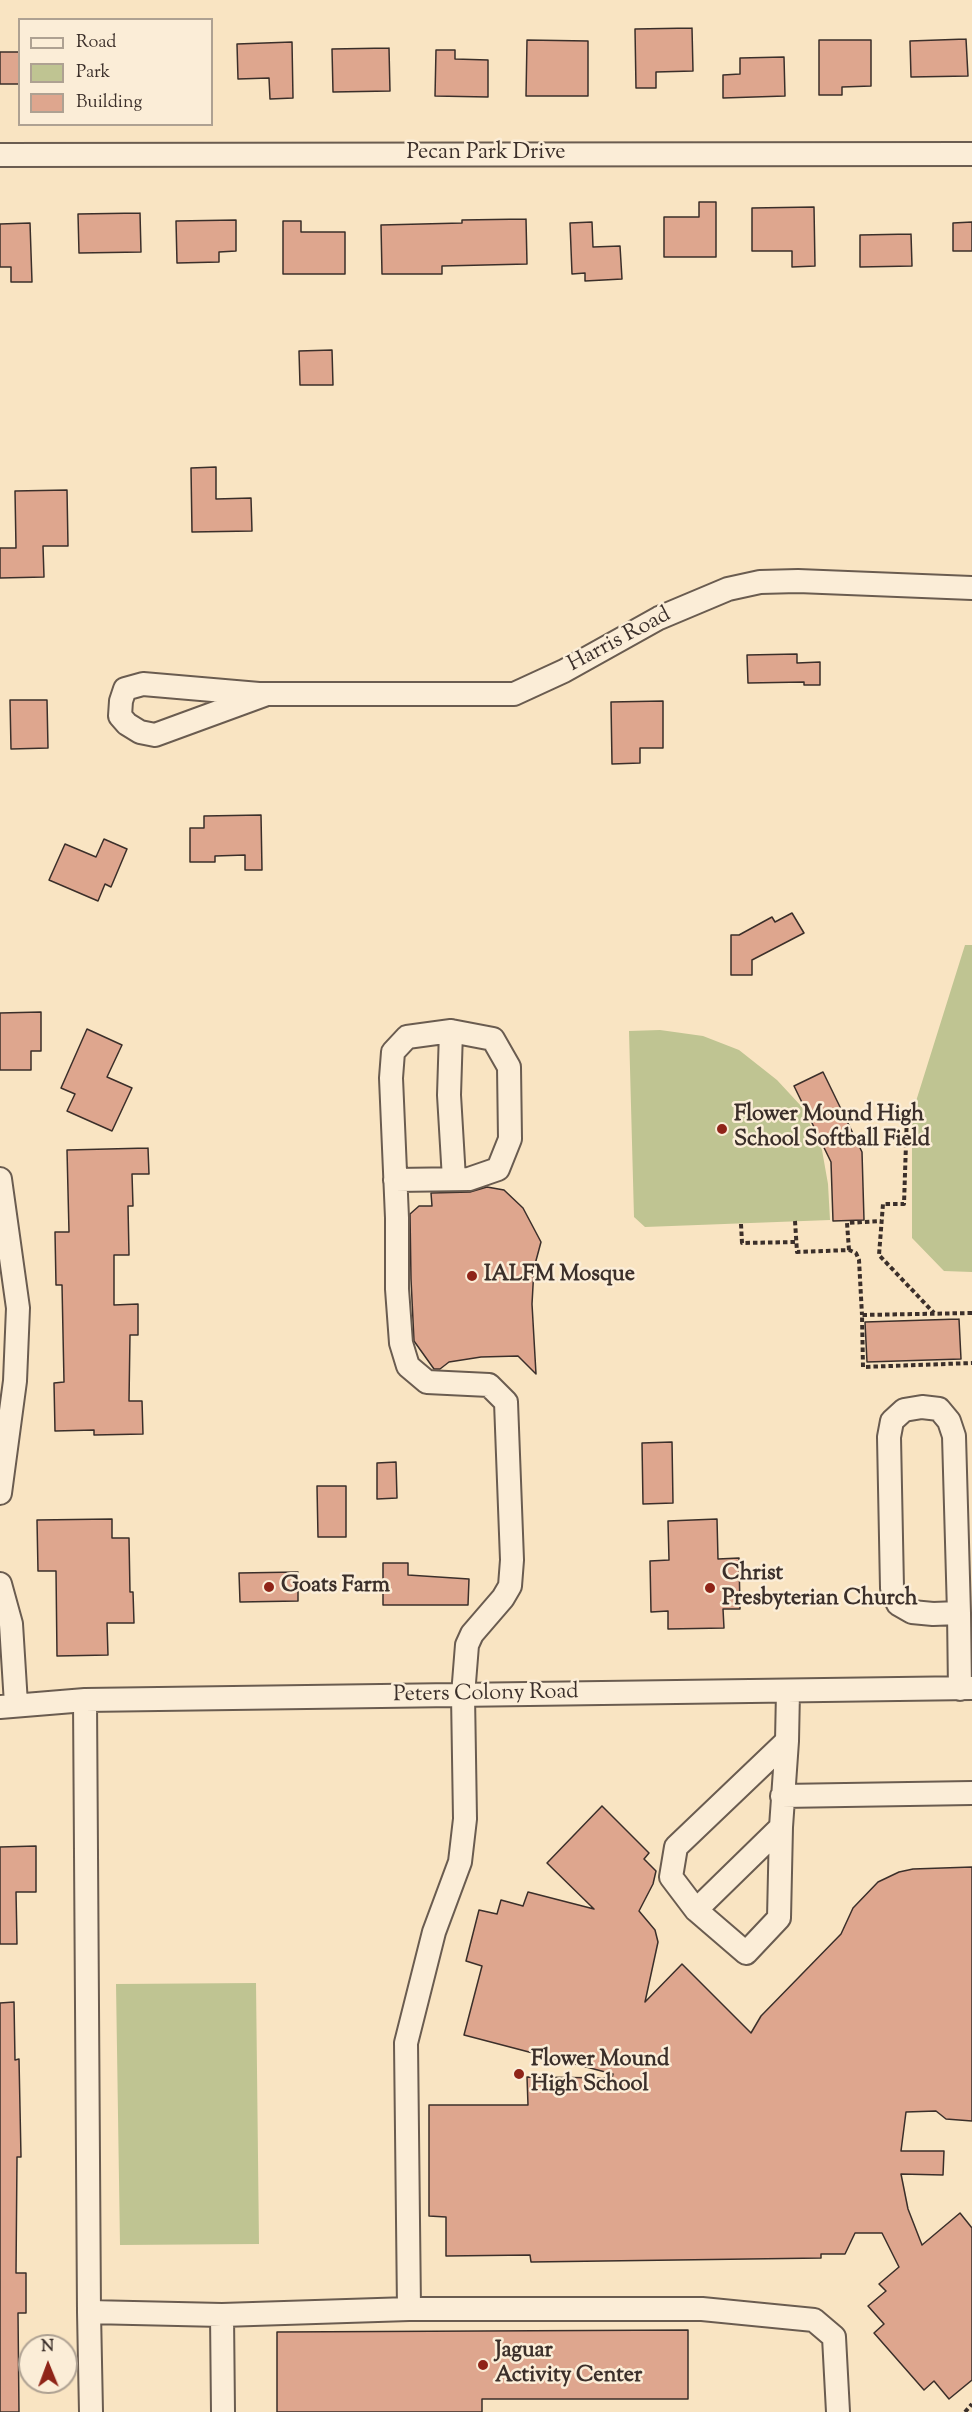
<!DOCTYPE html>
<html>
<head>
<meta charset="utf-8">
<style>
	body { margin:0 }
	#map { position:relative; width:972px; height:2412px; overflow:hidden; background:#f9e4c2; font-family:"Sorts Mill Goudy",serif }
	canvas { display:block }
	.legend { position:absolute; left:18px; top:18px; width:195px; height:108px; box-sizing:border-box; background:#fbedd7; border:2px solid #aea192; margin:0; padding:8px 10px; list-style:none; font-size:18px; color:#3b2f2a }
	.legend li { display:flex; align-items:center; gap:12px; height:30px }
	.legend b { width:30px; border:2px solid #aea192 }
	.north { position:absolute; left:18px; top:2334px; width:60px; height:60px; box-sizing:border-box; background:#fbedd7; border:2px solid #aea192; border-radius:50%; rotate:359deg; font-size:16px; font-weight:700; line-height:24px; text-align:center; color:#3b2f2a }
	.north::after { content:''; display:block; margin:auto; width:21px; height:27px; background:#8f2418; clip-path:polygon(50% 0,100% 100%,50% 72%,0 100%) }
</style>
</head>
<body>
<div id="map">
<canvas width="972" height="2412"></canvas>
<ul class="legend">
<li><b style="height:8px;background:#fbedd7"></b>Road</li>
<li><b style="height:16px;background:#bfc492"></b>Park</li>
<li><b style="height:16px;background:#dea68e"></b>Building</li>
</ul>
<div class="north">N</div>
</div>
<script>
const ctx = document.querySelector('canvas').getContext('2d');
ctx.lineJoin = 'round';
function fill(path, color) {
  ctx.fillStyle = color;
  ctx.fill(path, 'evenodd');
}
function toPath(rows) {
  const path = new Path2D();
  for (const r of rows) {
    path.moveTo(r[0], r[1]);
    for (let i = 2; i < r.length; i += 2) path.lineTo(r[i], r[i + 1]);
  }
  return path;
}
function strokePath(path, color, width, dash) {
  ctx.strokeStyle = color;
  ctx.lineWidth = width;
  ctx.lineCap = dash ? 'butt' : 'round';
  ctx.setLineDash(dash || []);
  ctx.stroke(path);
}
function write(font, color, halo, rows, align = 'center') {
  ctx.font = font + ' "Sorts Mill Goudy",serif';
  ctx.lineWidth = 5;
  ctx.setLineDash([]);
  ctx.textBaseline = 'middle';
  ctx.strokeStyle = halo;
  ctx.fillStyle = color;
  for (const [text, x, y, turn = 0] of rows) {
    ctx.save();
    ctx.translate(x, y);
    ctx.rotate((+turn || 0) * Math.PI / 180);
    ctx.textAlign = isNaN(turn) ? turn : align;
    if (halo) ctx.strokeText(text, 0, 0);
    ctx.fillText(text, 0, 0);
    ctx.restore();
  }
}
const green = toPath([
	[965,945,972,945,972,1272,944,1271,912,1238,912,1114],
	[660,1030,703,1036,739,1050,777,1080,802,1107,822,1150,828,1184,830,1220,645,1227,634,1217,629,1031],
	[256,1983,259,2244,120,2245,116,1984]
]);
const building = toPath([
	[692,28,693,71,656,72,656,88,636,88,635,29,692,28],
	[966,39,968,76,911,77,910,41,966,39],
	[527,40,588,41,588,96,526,96,527,40],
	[819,40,871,40,871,86,842,87,842,95,819,95,819,40],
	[292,42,293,98,270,99,269,78,238,79,237,44,292,42],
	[389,48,390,91,333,92,332,49,389,48],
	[436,50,455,50,455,59,488,60,488,97,435,96,436,50],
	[0,52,20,52,20,84,0,84,0,52],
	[784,57,785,96,723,98,723,75,740,74,740,58,784,57],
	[699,202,716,202,716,257,664,257,664,217,699,217,699,202],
	[814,207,815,266,792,267,792,251,752,251,752,208,814,207],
	[140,213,141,252,79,253,78,214,140,213],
	[526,219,527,264,442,266,442,274,382,274,381,225,462,223,462,220,526,219],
	[236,220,236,251,219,252,219,262,177,263,176,221,236,220],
	[283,221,301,221,301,232,345,232,345,274,283,274,283,221],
	[592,222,593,247,620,246,622,279,585,281,585,273,572,274,570,223,592,222],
	[972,222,972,251,953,251,953,223,972,222],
	[30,223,32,282,11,282,11,267,0,267,0,224,30,223],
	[911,234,912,266,860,267,860,235,911,234],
	[332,350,333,385,300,385,299,351,332,350],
	[216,467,216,499,251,498,252,531,192,532,191,468,216,467],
	[67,490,68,546,43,546,44,577,0,578,0,548,16,548,15,491,67,490],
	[797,654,797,663,820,662,820,685,804,685,804,682,748,683,747,655,797,654],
	[10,700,47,700,48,748,11,749,10,700],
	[663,701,663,748,640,748,640,763,612,764,611,702,663,701],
	[261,815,262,870,245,870,245,855,215,856,215,862,190,862,190,828,204,828,204,816,261,815],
	[104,839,127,849,111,887,105,884,98,901,49,880,65,844,96,857,104,839],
	[792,913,804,933,752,960,752,975,731,975,731,935,739,935,772,917,775,922,792,913],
	[41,1012,41,1051,31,1051,31,1070,0,1070,0,1013,41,1012],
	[87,1029,122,1045,107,1077,132,1088,112,1131,67,1111,75,1094,61,1088,87,1029],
	[823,1072,862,1152,864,1220,833,1221,831,1162,794,1086,823,1072],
	[148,1148,149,1174,132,1174,133,1206,128,1206,129,1255,114,1255,114,1305,138,1304,138,1335,130,1335,129,1401,142,1401,143,1434,94,1435,94,1430,55,1431,54,1383,64,1382,62,1285,56,1285,55,1232,69,1232,67,1150,148,1148],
	[487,1187,504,1190,523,1208,541,1242,534,1268,532,1304,536,1374,518,1356,481,1357,449,1362,440,1369,434,1369,414,1341,411,1279,410,1214,419,1206,432,1206,431,1193,470,1192,487,1187],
	[959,1319,961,1359,867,1362,865,1322,959,1319],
	[672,1442,673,1503,643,1504,642,1443,672,1442],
	[396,1462,397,1498,377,1499,377,1463,396,1462],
	[317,1486,346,1486,346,1537,318,1537,317,1486],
	[112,1519,112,1538,129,1538,130,1592,133,1592,134,1623,107,1623,108,1655,57,1656,56,1571,38,1571,37,1520,112,1519],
	[717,1519,718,1559,739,1558,740,1609,723,1609,724,1628,668,1629,668,1611,651,1612,650,1561,669,1560,668,1521,717,1519],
	[383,1563,408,1563,408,1575,469,1579,468,1605,383,1605,383,1563],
	[298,1572,298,1601,240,1602,239,1573,298,1572],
	[602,1806,649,1853,644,1859,656,1871,653,1884,639,1911,655,1930,658,1942,645,2002,682,1964,751,2033,761,2016,841,1934,853,1908,878,1882,899,1872,913,1869,972,1867,972,2121,946,2119,936,2111,906,2112,901,2151,944,2151,943,2175,901,2174,908,2209,922,2245,960,2213,972,2228,972,2380,949,2399,934,2381,924,2390,874,2333,884,2324,868,2306,886,2291,879,2284,899,2267,882,2233,855,2233,845,2254,821,2254,821,2258,531,2262,530,2255,446,2256,446,2217,429,2216,429,2105,528,2105,527,2077,612,2078,613,2074,464,2035,482,1966,466,1961,479,1910,497,1914,501,1900,523,1906,528,1892,594,1909,547,1863,602,1806],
	[36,1846,36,1892,16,1892,17,1944,0,1944,0,1847,36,1846],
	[14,2002,15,2060,19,2059,21,2157,17,2157,16,2273,26,2273,26,2313,18,2313,19,2412,0,2412,0,2003,14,2002],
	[688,2330,688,2399,482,2399,482,2412,277,2412,277,2332,688,2330]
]);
const path = toPath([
	[907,1113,904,1204,883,1204,879,1255,934,1313],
	[795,1221,797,1252,849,1250,856,1253,859,1260,862,1315],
	[741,1224,742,1243,796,1242],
	[849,1250,847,1223,881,1221],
	[972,1313,862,1315,863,1367,972,1363],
	[965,2412,972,2404]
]);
const minor = toPath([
	[0,155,972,154],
	[267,694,155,735,140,732,127,724,120,716,121,701,125,689,143,684,259,694,514,694,564,671,659,618,728,589,760,582,798,581,972,588],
	[451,1031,449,1095,454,1179],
	[0,1179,18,1308,15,1381,0,1493],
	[395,1180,469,1179,498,1169,510,1139,509,1067,493,1039,451,1031,407,1037,393,1052,391,1078,397,1218,397,1289,401,1343,408,1366,427,1382,489,1385,506,1402,512,1560,510,1586,503,1598,472,1634,467,1645,463,1695,465,1819,460,1862,434,1932,406,2043,409,2309,702,2309,814,2320,834,2337,838,2412],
	[0,1584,11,1624,16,1704],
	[959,1613,933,1614,912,1612,898,1604,892,1588,889,1437,892,1421,904,1410,922,1407,939,1409,949,1421,954,1436,959,1613,960,1689],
	[85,1700,89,2312,222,2315,409,2309],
	[0,1707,85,1700,972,1688],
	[787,1741,676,1847,671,1877,696,1910,746,1953,779,1918,781,1827,787,1741,788,1691],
	[782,1796,972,1793],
	[696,1910,781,1827],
	[89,2312,91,2412],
	[222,2315,223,2412]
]);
const markers = [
	[722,1129,6,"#8f2418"],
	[472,1276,6,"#8f2418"],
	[269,1587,6,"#8f2418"],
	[710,1588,6,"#8f2418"],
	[519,2074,6,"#8f2418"],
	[483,2365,6,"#8f2418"]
];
const streetNames = [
	["Pecan Park Drive",486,154],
	["Harris Road",620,641,-28],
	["Peters Colony Road",486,1695,-1]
];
const poiNames = [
	["Flower Mound High",734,1116],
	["School Softball Field",734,1141],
	["IALFM Mosque",484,1276],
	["Christ",722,1575],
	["Presbyterian Church",722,1600],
	["Goats Farm",281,1587],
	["Flower Mound",531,2061],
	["High School",531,2086],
	["Jaguar",495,2352],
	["Activity Center",495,2377]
];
fill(green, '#bfc492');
fill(building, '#dea68e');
strokePath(building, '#3b2f2a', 1.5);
strokePath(minor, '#6a5c50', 26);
strokePath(path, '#3b2f2a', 4, [4.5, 3]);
strokePath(minor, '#fbedd7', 22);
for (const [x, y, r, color] of markers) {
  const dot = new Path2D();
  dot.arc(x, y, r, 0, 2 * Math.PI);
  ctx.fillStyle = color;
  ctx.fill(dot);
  strokePath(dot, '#fbedd7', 2);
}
write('22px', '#3b2f2a', '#fbedd7', streetNames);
write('bold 22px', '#3b2f2a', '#fbedd7', poiNames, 'left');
</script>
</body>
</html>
